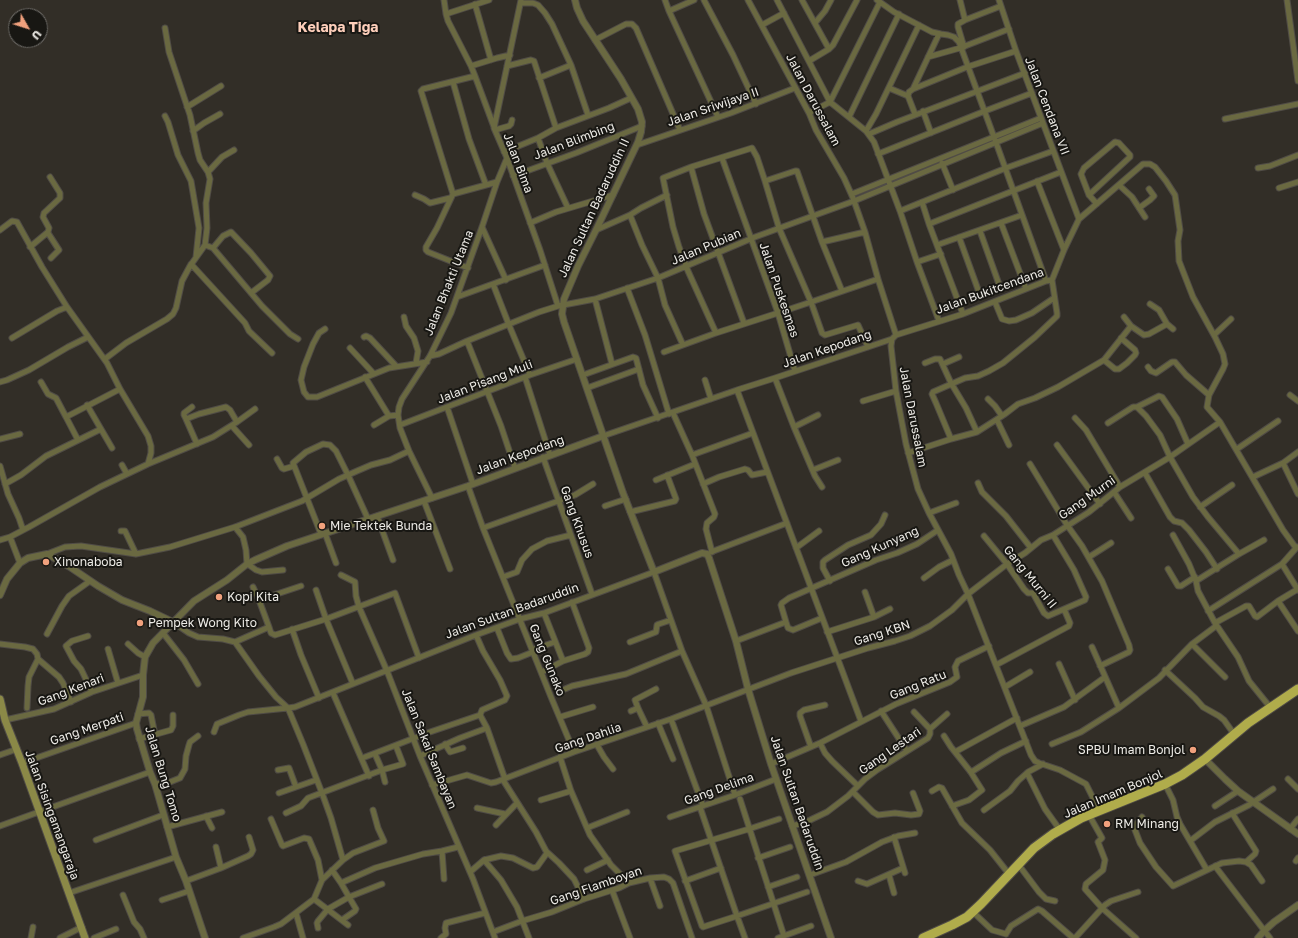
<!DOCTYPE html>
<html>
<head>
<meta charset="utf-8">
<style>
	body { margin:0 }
	#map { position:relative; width:1298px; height:938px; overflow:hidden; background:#322e27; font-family:"Golos Text",sans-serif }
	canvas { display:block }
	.north { position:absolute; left:8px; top:8px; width:40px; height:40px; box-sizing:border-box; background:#181713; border:1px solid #6e6c68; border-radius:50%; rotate:129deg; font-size:11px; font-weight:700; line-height:16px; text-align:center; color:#eeece7 }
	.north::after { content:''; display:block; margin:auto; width:14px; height:18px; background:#f1a17d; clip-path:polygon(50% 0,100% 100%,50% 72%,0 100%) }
</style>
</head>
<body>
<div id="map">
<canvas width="1298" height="938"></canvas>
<div class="north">U</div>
</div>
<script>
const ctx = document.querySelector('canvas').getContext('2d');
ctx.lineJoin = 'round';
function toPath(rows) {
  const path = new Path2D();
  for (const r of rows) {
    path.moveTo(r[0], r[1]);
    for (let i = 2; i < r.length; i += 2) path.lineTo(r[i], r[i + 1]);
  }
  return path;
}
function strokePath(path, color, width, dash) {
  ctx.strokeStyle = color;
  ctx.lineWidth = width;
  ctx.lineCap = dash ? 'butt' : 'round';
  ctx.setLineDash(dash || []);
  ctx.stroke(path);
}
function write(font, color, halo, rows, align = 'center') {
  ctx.font = font + ' "Golos Text",sans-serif';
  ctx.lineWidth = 4;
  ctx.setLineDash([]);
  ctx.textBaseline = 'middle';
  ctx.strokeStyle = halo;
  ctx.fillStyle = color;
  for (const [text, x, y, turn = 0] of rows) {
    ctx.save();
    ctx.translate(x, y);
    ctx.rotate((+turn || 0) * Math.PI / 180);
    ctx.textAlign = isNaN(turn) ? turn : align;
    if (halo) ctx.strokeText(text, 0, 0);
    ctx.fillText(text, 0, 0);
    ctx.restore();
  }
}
const minor = toPath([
	[444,0,446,14],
	[521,0,494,128,507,158,540,250,558,306],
	[665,0,669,11],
	[694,0,669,11,718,117],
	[704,0,733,55,756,104],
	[748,0,809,113,816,130,844,178,853,198,865,232,878,279,896,335,892,339,891,346,896,391,906,444,918,489,929,513,951,554,959,575,968,594,1031,755,1035,761,1039,763,1060,770,1086,784,1099,810],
	[777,0,830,102],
	[802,0,829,49,809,61],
	[877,0,894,12,932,32,941,34,948,35,954,37,959,42,994,137,1046,281],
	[960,0,965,20],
	[999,0,1016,51,1079,219],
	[1287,0,1298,81],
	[521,3,533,3,538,5,545,13,552,24,571,65,588,115],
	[475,4,491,60],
	[815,23,825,11,831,0],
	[762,25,784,13],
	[595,40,626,24,632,24,636,28,680,130],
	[964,47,958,27,958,24,965,20,1001,6],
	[829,49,833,45,857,0],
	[928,57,960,48,1009,29],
	[471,66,448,21,446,14,489,0],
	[507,66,531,60,534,61,556,128],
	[475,76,494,127],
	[539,78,571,65],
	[453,82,469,139,486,185],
	[889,88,908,96],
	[913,89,939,34],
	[830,102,880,2],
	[187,107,221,86],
	[923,111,931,133],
	[809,113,830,102,866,131,874,142,900,211,917,262,939,321],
	[915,114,908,96,909,92,913,89,967,67,1016,51],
	[165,116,168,122,178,155,191,181,199,228,196,257],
	[849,117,899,14],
	[1225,119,1298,104],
	[495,130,509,126,511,124,512,120],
	[193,131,204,123,220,114],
	[866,131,876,114,919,25],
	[869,134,897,122,1025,73],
	[538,138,547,163,568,208],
	[637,145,731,113,795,88],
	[504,152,538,138,556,128,609,108,631,98],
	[878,154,985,111,1032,93],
	[722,158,778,313,795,371],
	[942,163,953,190],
	[691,167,704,214,744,323],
	[1258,168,1270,166,1298,155],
	[208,172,222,157,234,150],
	[513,176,576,153,642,126],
	[765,181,795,171,797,171,822,242,865,232],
	[1037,181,1064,250],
	[1119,185,1132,197,1145,217],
	[1279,188,1298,182],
	[453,194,421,91,423,89,475,76,471,66,497,58,510,55],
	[852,194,1041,118],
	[415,195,424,199,430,203,450,198],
	[1089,195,1130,157,1130,155,1119,143,1115,142,1084,168,1081,174,1089,195,1097,204],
	[922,202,929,224,963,314],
	[1139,208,1150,200,1154,196,1149,189],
	[900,211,1006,168,1053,151],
	[630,215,642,245,658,278,665,305,683,345,716,333],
	[530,223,556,212,613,195],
	[1001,223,1026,289],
	[929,224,1061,172],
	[482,227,506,280],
	[0,230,12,221,17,222,42,267,67,307,107,363,120,389,148,436,151,446,151,453,148,464,100,487,29,527,10,537,0,540],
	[596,230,630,215,641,208,667,195],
	[980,231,1000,287],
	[48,233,59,250,51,258],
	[959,237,980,295],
	[822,242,842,291],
	[205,245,213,248,262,306,290,334,298,339],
	[937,245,1022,215],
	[30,247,48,232,49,228,43,217,44,213,60,198,60,193,50,177],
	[213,248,223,236,231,232,251,253,270,276,268,280,251,293],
	[917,262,941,254],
	[191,264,245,323,249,331,272,353],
	[468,268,428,252,426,250,426,247,437,228,453,194,497,182],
	[493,284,509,325,530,375],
	[627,288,645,335,669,414],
	[457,297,545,265],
	[595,299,612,364],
	[995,302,1002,319,1009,321,1016,320,1032,313,1054,298],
	[404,317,406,326,414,338,418,351,416,363],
	[1124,317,1131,326],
	[1167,324,1173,329],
	[325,329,319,333,313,344,304,367,301,380,304,392,308,397,317,397,389,368,427,362],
	[896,335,963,314,1046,281,1052,280,1064,250,1079,219,1143,164,1150,164,1155,167,1166,181,1175,195,1180,230,1178,241,1179,261,1193,297,1215,337,1223,354,1225,364,1223,369,1209,395,1207,407,1220,422,1283,530,1296,548],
	[1214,335,1231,319],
	[364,337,366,336,370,338,396,366],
	[12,338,57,311,67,307],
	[467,341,501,426,515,468],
	[868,347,858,325,825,335,822,333,811,302,779,228,765,181,757,157,752,148,691,167,663,178,673,227,679,247,688,271,716,333,778,313,811,302,878,279],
	[350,348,374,374],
	[664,352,683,345],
	[430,356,439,354,467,341,539,312,558,306,595,299,658,278,755,237,854,201,1043,123],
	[105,359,126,343,167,319,173,314,176,308,182,281,190,266,205,245,207,228,206,203,210,179,208,172,200,160,198,153,190,115,169,52,165,28],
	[1104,360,1115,369,1119,369,1127,363,1135,355,1136,353,1135,350,1121,338],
	[925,363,935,359,940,359,951,383,966,408,977,432],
	[943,364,959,357],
	[1148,367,1151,371,1156,373,1172,362,1175,362,1186,375,1209,395],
	[583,375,633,357,636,358,643,385,658,418],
	[365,377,389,416],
	[525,377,550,455],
	[775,378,794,427,815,476,822,487],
	[705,380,711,399],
	[0,382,7,380,29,370,68,347,88,337],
	[41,382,48,394,56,398,66,417,120,389],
	[587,388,639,369],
	[737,390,861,721],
	[1290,395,1298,401],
	[988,399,995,406,1002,416],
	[863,401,896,391],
	[87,405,112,448],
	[447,407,473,484],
	[1137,407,1159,396,1162,397,1177,419,1188,444],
	[673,413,692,455,715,514,714,517,707,523,706,529,712,552],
	[66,417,78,440],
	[1075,418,1086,430,1120,487],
	[186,419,184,415,184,413,192,407],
	[997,420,1009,445],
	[1108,423,1133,407,1137,407,1146,416,1160,435,1170,457,1193,497,1208,517,1239,554,1196,581],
	[374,425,389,416,398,415],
	[400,425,530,375,577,359],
	[232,426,249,445],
	[794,427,818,415],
	[603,436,737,390,775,378,892,339],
	[0,439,20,434],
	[951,439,936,403,932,394,933,392,965,378,978,376,989,371,1003,363,1035,337,1055,318,1057,316,1057,313,1052,280],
	[197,444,186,419,199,414,226,407,230,410,237,422],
	[1057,445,1100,504],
	[1237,449,1278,421],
	[908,453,951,439,977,432,1005,414,1018,404,1035,398,1058,387,1104,360,1131,326,1144,335,1149,334,1167,324,1159,310,1150,304],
	[692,455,753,433],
	[543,457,592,594],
	[277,459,282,468,284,469,294,466],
	[1283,463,1298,494],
	[148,464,213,437,237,422,255,409],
	[1030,464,1067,525,1082,546,1102,581,1129,645,1130,650,1129,652,1100,666],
	[122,465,127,474],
	[0,466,8,494,19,518,23,530],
	[813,470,838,460],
	[1145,473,1170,517,1174,521,1182,523,1189,530,1206,552,1217,569],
	[1253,477,1283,463,1298,452],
	[656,480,695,464],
	[978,483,982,492,1006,516,1031,548],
	[5,484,21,475,46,456,101,429],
	[703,484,719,477,745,469,748,470,752,475,767,472],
	[468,486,483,528,551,697,574,752],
	[1114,492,1131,518],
	[432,498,409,451,400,428,398,415,399,407,402,399,430,356,451,313,482,227,497,182,507,158],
	[424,501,450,569],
	[605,506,626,499],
	[1200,507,1232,485],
	[630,512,675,501,676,499,667,475],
	[929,513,956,503],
	[377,516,393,560],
	[235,527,243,537,246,550,247,564,249,565,256,570,262,572,283,570],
	[483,528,575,495,593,484],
	[121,531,125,531,136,554],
	[325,533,336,563],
	[321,534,293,463,306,452,323,444,330,445,336,451,348,475,368,519],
	[1173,535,1189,564,1196,581,1198,591,1215,623,1238,657,1249,681,1270,707],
	[984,536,1007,564,1024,589,1028,593,1033,593,1044,613,1048,616,1085,600,1086,597,1074,570,1053,535],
	[10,537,20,563],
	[1297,547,1282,564,1298,590],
	[796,548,819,531],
	[711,552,787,523],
	[47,554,65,547,81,546,136,554,170,547,235,527,302,501,339,479,357,471,371,465,390,460,409,451],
	[1239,554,1264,540],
	[1089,557,1111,543],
	[1168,569,1178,586,1181,586,1195,577],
	[341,575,355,582,356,596,359,607,387,671,420,756,473,879,495,938],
	[503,577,517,572,522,560,532,549,547,541,571,535],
	[924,578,939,567,953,560],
	[830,581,823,568,823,562,825,560,848,545,871,535,881,524,885,515],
	[253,587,259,600],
	[316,590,326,619,395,593,419,658],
	[865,592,874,617],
	[1278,601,1298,631],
	[1208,611,1282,564],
	[173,622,189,633,198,637,223,639,235,642,259,676,276,697,288,708,295,707,476,635,520,619,544,613,654,572,682,651,706,705,735,795],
	[786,622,788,628,793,630,822,618],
	[1215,623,1246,606,1249,606,1255,616,1257,617,1278,601,1298,589],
	[269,627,271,633,275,635,326,619,353,684],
	[497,628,507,653,511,659,518,658,533,652],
	[292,629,301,655,319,698],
	[827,632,874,617,890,609],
	[163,633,184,660,198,684],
	[47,634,62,606,69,596,90,581],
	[476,635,483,651,500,680,507,696,505,700,482,710,480,715,487,728,505,779],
	[88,636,72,641,66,646,74,661,81,669,92,692],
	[736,641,786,622,781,605,782,603,789,598,876,560,897,553,917,544,938,530],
	[235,642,269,627,259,600,301,586],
	[630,642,656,632,657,625,659,624,671,620],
	[0,644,25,647,33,649,37,654,38,659,29,677,28,686,27,708],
	[128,644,138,653,145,657],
	[1192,644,1225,677],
	[1092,647,1119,708],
	[108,649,118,683],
	[534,649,555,642],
	[38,659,59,677,63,683,71,702],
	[563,661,585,654,588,652,589,648,572,602],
	[1059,664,1075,700],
	[996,665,1069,626,1070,623,1064,609],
	[1165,670,1195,698,1203,707,1219,716,1224,720,1234,734],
	[544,671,563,661,544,613],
	[1005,687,1030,672],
	[565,689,572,686,626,674,682,651],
	[333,693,369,776],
	[638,708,635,700,656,689],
	[631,711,638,708,647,727],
	[881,711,907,751],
	[914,712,930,729],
	[138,714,149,713,151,715,155,735],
	[560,717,593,707],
	[671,719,703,806],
	[5,720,54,709,92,692,143,675],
	[658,723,673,759],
	[1020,726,1064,707,1105,677],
	[214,732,217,724,239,715,248,712,288,708,303,744,322,793,331,818,343,860,322,880,314,899,348,925],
	[944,736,951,747,970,771,982,790,969,800,952,806],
	[139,739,171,730,173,726,173,715],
	[820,743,825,753,832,761,858,786],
	[445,744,450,752,463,748],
	[1052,744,1081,732,1119,708,1159,678,1192,644,1216,626],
	[597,745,604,757,613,769],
	[811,747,800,716,800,713,804,710,825,705],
	[955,752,1017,718],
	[0,755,17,749],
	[420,756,460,738,487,728],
	[365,757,430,732,480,715],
	[560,757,571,791,590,835,611,865,629,883],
	[22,763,136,723],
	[771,764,820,743,896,704,950,682,957,677,955,667,958,661,989,646],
	[278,770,289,768,296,787],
	[970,771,973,771,1001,753,1026,741],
	[1027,773,1045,809,1060,830],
	[1288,779,1298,789],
	[503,780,536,832,546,851,559,863,574,879,584,899],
	[385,782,382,770,403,764,396,746],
	[155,784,170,782,180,778,185,769,186,756,189,745,190,742,198,736],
	[1165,784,1173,800,1177,817,1180,824,1207,870],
	[432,785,467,775,491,783,496,782,574,752,671,719,791,673,868,648,895,641,910,636,930,626,952,610,968,594,1007,564,1025,553,1041,540,1053,535,1089,512,1120,487,1170,457,1220,422],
	[932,791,939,787,942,788,962,823,990,850,1009,874],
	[853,792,873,812,878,815,895,813,911,815,919,814,920,811,913,793],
	[279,793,316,780],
	[740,799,784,936],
	[541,800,571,791],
	[1215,806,1238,791],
	[477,808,505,814],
	[701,810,737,916,807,892],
	[984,810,1010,791,1018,781,1028,772,1043,764],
	[286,813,301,806,308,798,382,770,375,754],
	[1232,813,1256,851,1255,854,1246,862],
	[1089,815,1102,838,1098,842,1105,860,1103,870,1086,884,1085,889,1102,908,1136,938],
	[206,816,212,828],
	[670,817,735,795,776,779],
	[1142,817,1137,823,1135,830,1140,843,1156,867,1173,886,1222,863,1239,861,1246,862,1251,865,1262,881],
	[271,819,282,845,283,846,304,838,309,839,318,860,322,880],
	[496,825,517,803],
	[0,826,150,772],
	[792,826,806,822,827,812,848,796,865,779,877,770,928,738,930,734,930,729,947,714],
	[167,827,222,812],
	[587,828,627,812],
	[1290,829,1298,819],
	[894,837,905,873],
	[96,840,163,815],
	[1190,841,1215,822,1249,805,1273,789],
	[216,847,221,868],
	[442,851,444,879],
	[758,858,790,847],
	[343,860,353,853,384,841,378,828,373,810],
	[484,860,501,880,517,907,529,938],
	[1296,861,1298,858],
	[1018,864,1039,892,1046,899,1055,901],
	[1215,866,1270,938],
	[332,870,341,883,375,868,423,854,442,851,458,847],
	[587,870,608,860],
	[470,872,484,860,501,856,513,858,533,868,537,867,547,853],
	[810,875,846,862,882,842,898,836,915,833],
	[889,875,894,893],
	[650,878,660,906],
	[186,881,221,868,248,856,251,854,253,850,249,837],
	[685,881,721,868],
	[858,881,867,884,903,868],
	[341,883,349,897,382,884],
	[768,887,797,877],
	[612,890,630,938],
	[69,893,176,857],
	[123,895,134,922,140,929,144,938],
	[162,900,189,891],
	[973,912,992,930,1006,934],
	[296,913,303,938],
	[318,928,317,923,318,921,328,909,349,897,356,909,355,911,342,920],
	[493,932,522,921,552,912,584,899,619,888,629,883,650,878,664,877,669,879,673,883,692,938],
	[1006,934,1011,926,1038,909,1042,911,1073,938],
	[31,938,33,927],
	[60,938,82,927],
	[94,938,116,929],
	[243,938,274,927,281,924,314,899],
	[441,938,446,934,445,928,446,923,485,913],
	[745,938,737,916,703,927,702,926,675,851,749,829,779,819],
	[778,938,811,926],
	[1075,938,1105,905,1111,901,1138,892]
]);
const tertiary = toPath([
	[575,0,577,8,583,21,621,79,638,109,642,122,641,132,638,142,596,230,578,266,564,299,562,314,564,322,623,493,654,572,702,553,707,554,709,558,736,641,748,689,771,764,831,938],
	[0,595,7,579,20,563,28,558,47,554,70,567,98,586,122,600,150,611,173,622],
	[1205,759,1225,779,1238,791,1298,834],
	[205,938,186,881,176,857,155,784,150,772,137,729,136,723,143,697,143,675,145,657,153,643,194,601,227,580,247,564,255,560,287,546,468,486,603,436],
	[1258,938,1264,931,1274,922,1298,905]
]);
const secondary = toPath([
	[0,699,5,720,22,763,85,938]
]);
const trunk = toPath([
	[923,938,952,925,967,917,981,904,1034,848,1053,834,1081,818,1165,784,1182,775,1205,759,1248,723,1298,689]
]);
const markers = [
	[322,526,4,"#f1a17d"],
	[46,562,4,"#f1a17d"],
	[219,597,4,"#f1a17d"],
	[140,623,4,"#f1a17d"],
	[1193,750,4,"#f1a17d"],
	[1107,824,4,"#f1a17d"]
];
const streetNames = [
	["Jalan Darussalam",813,100,62],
	["Jalan Cendana VII",1047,106,69],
	["Jalan Sriwijaya II",713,107,-19],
	["Jalan Blimbing",574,141,-21],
	["Jalan Bima",518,163,69],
	["Jalan Sultan Badaruddin II",594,208,-65],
	["Jalan Pubian",706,247,-23],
	["Jalan Bhakti Utama",449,283,-68],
	["Jalan Puskesmas",779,290,71],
	["Jalan Bukitcendana",990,291,-20],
	["Jalan Kepodang",827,349,-19],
	["Jalan Pisang Muli",485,382,-21],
	["Jalan Darussalam",913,417,79],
	["Jalan Kepodang",520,455,-20],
	["Gang Murni",1087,498,-35],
	["Gang Khusus",577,522,70],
	["Gang Kunyang",880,547,-24],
	["Gang Murni II",1030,577,51],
	["Jalan Sultan Badaruddin",512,611,-20],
	["Gang KBN",882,633,-18],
	["Gang Gunako",547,660,68],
	["Gang Ratu",918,685,-22],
	["Gang Kenari",71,690,-21],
	["Gang Merpati",87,729,-19],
	["Gang Dahlia",588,738,-19],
	["Jalan Sakai Sambayan",429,749,68],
	["Gang Lestari",890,751,-35],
	["Jalan Bung Tomo",163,774,73],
	["Gang Delima",719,789,-20],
	["Jalan Imam Bonjol",1113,794,-23],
	["Jalan Sultan Badaruddin",797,803,71],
	["Jalan Sisingamangaraja",52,815,70],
	["Gang Flamboyan",596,886,-19]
];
const poiNames = [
	["Mie Tektek Bunda",330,526],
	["Xinonaboba",54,562],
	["Kopi Kita",227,597],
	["Pempek Wong Kito",148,623],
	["SPBU Imam Bonjol",1185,750,"right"],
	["RM Minang",1115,824]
];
const quarterNames = [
	["Kelapa Tiga",338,28]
];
strokePath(minor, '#504c46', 7);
strokePath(tertiary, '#504c46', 8);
strokePath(secondary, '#504c46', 9);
strokePath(trunk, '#504c46', 11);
strokePath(minor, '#6a6941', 5);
strokePath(tertiary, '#6a6941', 6);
strokePath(secondary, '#8b8947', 7);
strokePath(trunk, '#b0ac4b', 9);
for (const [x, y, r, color] of markers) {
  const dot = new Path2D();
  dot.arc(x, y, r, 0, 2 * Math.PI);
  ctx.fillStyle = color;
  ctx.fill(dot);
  strokePath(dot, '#181713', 1.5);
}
write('12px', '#eeece7', '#181713', streetNames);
write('12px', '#eeece7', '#181713', poiNames, 'left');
write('bold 14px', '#fdceba', '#181713', quarterNames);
</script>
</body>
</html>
